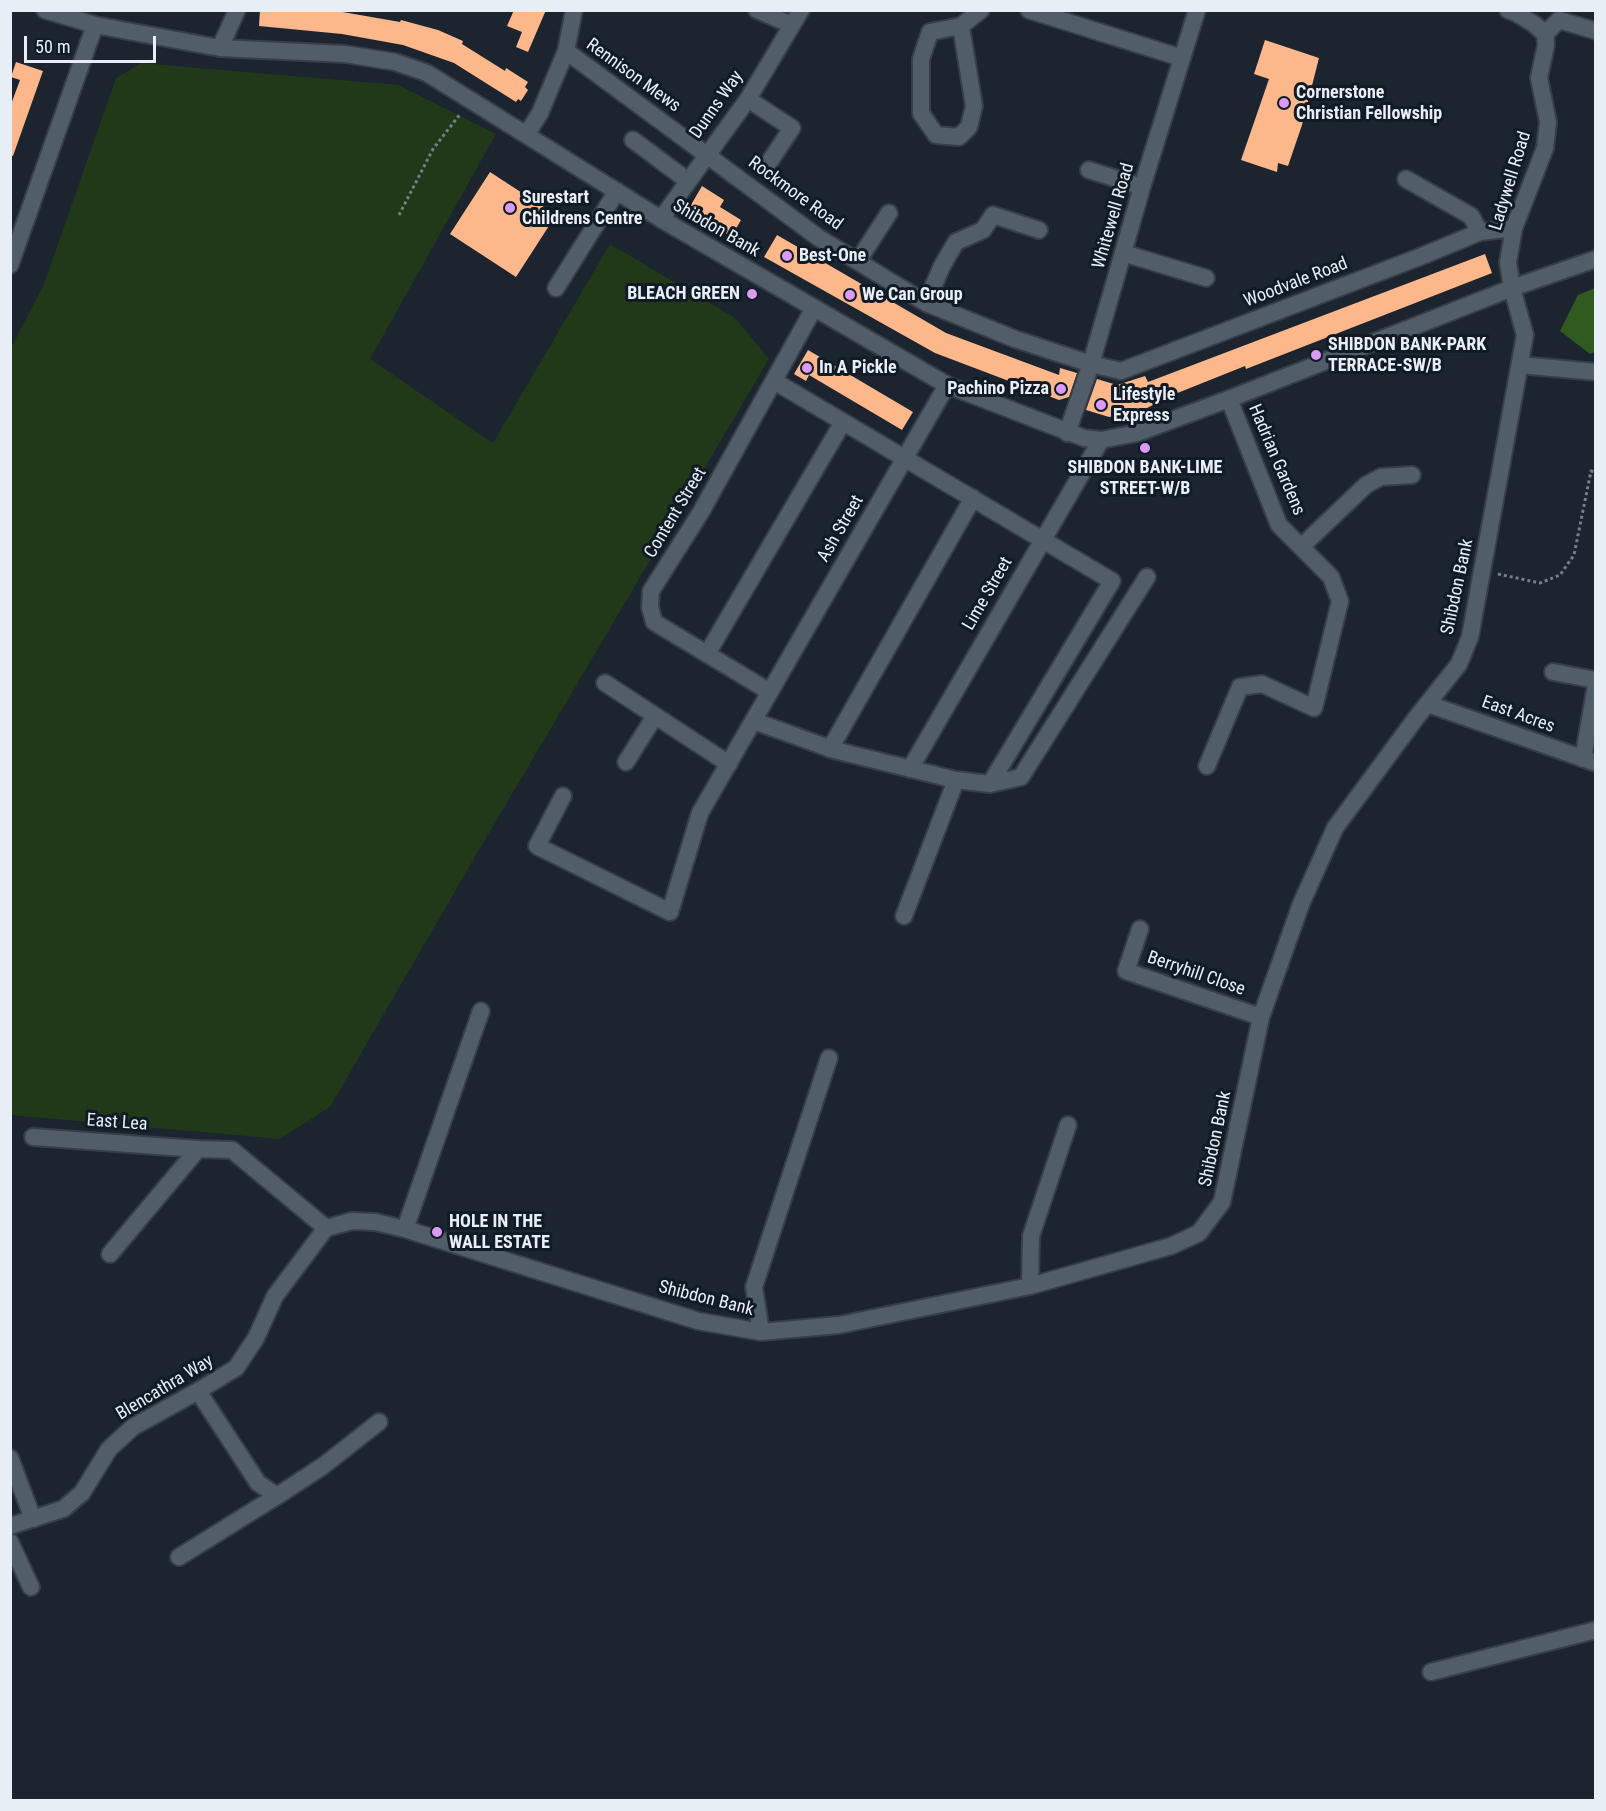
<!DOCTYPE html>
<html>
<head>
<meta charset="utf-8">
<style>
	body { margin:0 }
	#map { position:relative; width:1606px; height:1811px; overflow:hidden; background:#1b242f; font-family:"Roboto Condensed",sans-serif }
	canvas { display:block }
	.frame { position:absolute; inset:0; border:12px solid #e8eef6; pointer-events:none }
	.scale { position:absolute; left:24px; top:36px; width:132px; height:27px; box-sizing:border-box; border:3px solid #e8eef6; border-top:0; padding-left:8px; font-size:18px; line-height:21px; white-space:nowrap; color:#e8eef6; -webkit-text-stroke:4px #111b25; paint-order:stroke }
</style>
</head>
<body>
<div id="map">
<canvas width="1606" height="1811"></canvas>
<div class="frame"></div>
<div class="scale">50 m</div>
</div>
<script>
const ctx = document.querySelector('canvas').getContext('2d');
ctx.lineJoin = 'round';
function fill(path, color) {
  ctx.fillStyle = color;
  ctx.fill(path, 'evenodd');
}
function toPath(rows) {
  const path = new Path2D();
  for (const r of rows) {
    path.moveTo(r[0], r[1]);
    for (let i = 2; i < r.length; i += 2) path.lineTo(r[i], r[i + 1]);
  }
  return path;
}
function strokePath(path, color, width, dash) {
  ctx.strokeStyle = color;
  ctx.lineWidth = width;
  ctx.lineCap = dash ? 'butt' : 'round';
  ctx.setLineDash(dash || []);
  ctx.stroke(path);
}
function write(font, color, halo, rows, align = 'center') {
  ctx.font = font + ' "Roboto Condensed",sans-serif';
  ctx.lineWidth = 6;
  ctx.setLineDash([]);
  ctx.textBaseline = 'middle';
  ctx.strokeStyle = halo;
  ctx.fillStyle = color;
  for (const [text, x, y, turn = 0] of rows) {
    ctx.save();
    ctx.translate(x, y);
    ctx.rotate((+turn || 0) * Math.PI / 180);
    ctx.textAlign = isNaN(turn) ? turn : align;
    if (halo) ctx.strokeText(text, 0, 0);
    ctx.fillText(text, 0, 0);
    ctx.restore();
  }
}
const green = toPath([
	[141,63,398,85,496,134,370,359,493,443,610,244,735,318,769,359,476,855,330,1107,280,1139,11,1115,11,348,44,284,116,78]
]);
const forest = toPath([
	[1595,288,1595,352,1590,354,1560,331,1578,295]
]);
const building = toPath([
	[260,10,337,11,400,22,401,20,438,30,463,41,462,44,505,71,506,68,528,82,525,87,528,90,521,101,518,99,516,102,454,63,403,45,342,34,259,26],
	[514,10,546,10,528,52,516,47,522,32,507,26],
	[1265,40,1319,58,1302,125,1288,166,1278,163,1277,172,1241,160,1269,79,1254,74],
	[16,62,43,71,13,156,10,155,10,107,20,80,11,77],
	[490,172,556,215,516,277,450,234],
	[702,186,724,200,720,207,741,220,731,237,688,210],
	[777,235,946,333,1059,375,1060,368,1077,373,1069,397,1059,400,935,353,764,257],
	[1485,254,1492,273,1246,369,1245,366,1155,402,1155,404,1139,412,1109,417,1086,410,1097,379,1117,385,1145,376,1148,382],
	[808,350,913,412,902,430,809,375,806,381,794,374]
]);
const path = toPath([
	[399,215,433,149,461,113],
	[1498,574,1540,583,1560,575,1574,555,1591,471,1596,472]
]);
const minor = toPath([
	[45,10,95,25,220,48,345,54,395,62,427,73,661,219,947,385,1084,438,1101,440,1137,433,1229,399,1512,288,1596,259],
	[757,10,792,25],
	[1029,10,1182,58],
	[961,26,974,106,969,127,959,137,936,135,921,113,921,59,930,32,961,26,981,10],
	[1545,34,1559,20,1596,31],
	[220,48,237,10],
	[566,51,819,238,926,303,1015,339,1091,364,1121,371,1422,256,1480,232,1514,228],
	[748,99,792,128,770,161],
	[527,134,540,113,566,51,574,10],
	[633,140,688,181],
	[1089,170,1142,187],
	[1406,179,1471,216,1480,232],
	[661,219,748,99,801,10],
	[1123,253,1206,278],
	[858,261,889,213],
	[10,265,95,25],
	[556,288,617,191],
	[926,303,942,266,956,242,983,230,993,215,1039,230],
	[1520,365,1596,372],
	[774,381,1112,581,990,784],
	[1067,433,1091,364,1142,187,1197,10],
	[1301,547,1366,485,1381,477,1412,475],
	[707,654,843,422],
	[1553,672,1596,680],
	[605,683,729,764],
	[770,692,654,622,650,607,651,591,701,512,814,308],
	[1428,704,1596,763],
	[754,721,834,750,956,780,990,784,1021,777,1147,577],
	[830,749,973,498],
	[1583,759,1596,685],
	[626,762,655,716],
	[1207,766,1240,687,1262,684,1314,708,1340,601,1331,577,1279,525,1229,399],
	[910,769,1101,440],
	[563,796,537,846,670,912,700,813,947,385],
	[904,916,956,780],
	[1140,929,1126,971,1261,1017],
	[33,1137,198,1149],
	[405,1229,481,1011],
	[110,1254,198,1149,232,1150,326,1228],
	[1030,1286,1031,1236,1068,1125],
	[761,1332,754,1287,829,1058],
	[198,1391,258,1483,277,1496,323,1466,379,1422],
	[10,1458,33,1519],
	[10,1526,63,1509,82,1493,109,1449,133,1427,198,1391,236,1368,256,1338,275,1296,326,1228,352,1221,375,1222,405,1229,698,1321,761,1332,839,1325,1030,1286,1171,1246,1199,1233,1222,1202,1261,1017,1301,904,1335,828,1416,718,1459,664,1470,637,1525,335,1512,288,1508,262,1514,228,1545,148,1548,122,1539,78,1546,45,1545,34,1534,24,1516,13,1508,10],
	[10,1542,31,1587],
	[179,1557,277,1496],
	[1431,1672,1596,1630]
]);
const markers = [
	[1284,103,6,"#da9af6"],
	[510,208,6,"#da9af6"],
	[787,256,6,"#da9af6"],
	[752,294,6,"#da9af6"],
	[850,295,6,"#da9af6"],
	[1316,355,6,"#da9af6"],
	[807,368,6,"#da9af6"],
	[1061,389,6,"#da9af6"],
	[1101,405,6,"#da9af6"],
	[1145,448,6,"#da9af6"],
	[437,1232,6,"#da9af6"]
];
const streetNames = [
	["Rennison Mews",633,76,36],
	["Dunns Way",717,105,-55],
	["Ladywell Road",1511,181,-73],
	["Rockmore Road",795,194,36],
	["Whitewell Road",1114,216,-74],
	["Shibdon Bank",716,229,30],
	["Woodvale Road",1296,283,-21],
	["Hadrian Gardens",1276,460,67],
	["Content Street",676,513,-59],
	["Ash Street",841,529,-60],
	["Shibdon Bank",1458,587,-78],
	["Lime Street",988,594,-60],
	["East Acres",1518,715,20],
	["Berryhill Close",1196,974,19],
	["East Lea",117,1123,4],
	["Shibdon Bank",1216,1139,-78],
	["Shibdon Bank",706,1299,14],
	["Blencathra Way",165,1388,-31]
];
const poiNames = [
	["Cornerstone",1296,93],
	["Christian Fellowship",1296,114],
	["Surestart",522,198],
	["Childrens Centre",522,219],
	["Best-One",799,256],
	["BLEACH GREEN",740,294,"right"],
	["We Can Group",862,295],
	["SHIBDON BANK-PARK",1328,345],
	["TERRACE-SW/B",1328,366],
	["In A Pickle",819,368],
	["Pachino Pizza",1049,389,"right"],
	["Lifestyle",1113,395],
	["Express",1113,416],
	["SHIBDON BANK-LIME",1145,468,"center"],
	["STREET-W/B",1145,489,"center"],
	["HOLE IN THE",449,1222],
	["WALL ESTATE",449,1243]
];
fill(green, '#213918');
fill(forest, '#315a20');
fill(building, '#fcb78b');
strokePath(minor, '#373e48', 20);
strokePath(path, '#777f88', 3, [3, 3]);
strokePath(minor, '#525d6a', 16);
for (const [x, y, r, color] of markers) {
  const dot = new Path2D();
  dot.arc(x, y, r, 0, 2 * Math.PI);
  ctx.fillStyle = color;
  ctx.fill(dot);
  strokePath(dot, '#111b25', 2);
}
write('18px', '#e8eef6', '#111b25', streetNames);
write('bold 18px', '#e8eef6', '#111b25', poiNames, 'left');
</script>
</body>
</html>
